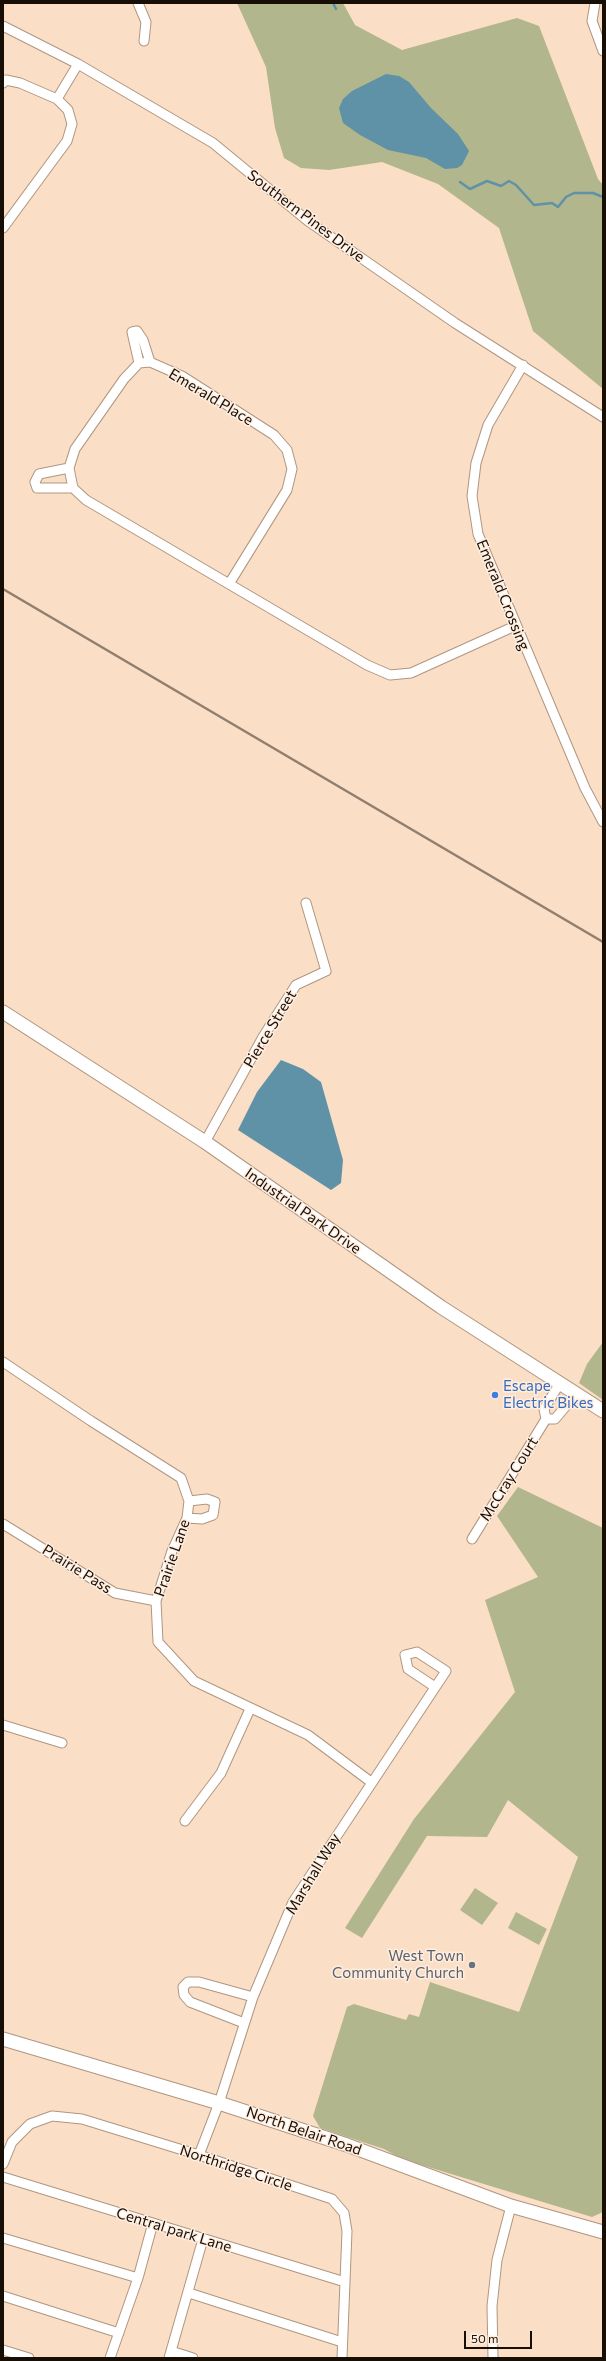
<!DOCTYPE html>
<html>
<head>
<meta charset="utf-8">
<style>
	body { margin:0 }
	#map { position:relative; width:606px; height:2361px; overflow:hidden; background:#fadec6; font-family:Commissioner,sans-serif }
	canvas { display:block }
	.frame { position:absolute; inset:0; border:4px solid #170e06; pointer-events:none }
	.scale { position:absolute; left:464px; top:2331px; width:68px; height:18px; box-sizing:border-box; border:2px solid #170e06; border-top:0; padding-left:5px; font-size:12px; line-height:14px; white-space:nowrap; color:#170e06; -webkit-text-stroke:3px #ffeedf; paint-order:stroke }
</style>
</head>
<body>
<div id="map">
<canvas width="606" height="2361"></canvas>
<div class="frame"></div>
<div class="scale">50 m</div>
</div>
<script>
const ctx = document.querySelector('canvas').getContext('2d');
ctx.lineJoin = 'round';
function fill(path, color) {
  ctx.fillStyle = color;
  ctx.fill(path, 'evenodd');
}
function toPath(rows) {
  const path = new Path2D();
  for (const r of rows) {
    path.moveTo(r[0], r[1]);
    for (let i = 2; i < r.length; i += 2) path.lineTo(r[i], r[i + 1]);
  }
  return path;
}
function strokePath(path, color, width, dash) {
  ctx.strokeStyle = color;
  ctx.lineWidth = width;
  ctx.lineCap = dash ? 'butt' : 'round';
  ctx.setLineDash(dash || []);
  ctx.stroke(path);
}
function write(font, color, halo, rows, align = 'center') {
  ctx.font = font + ' Commissioner,sans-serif';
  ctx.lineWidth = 3;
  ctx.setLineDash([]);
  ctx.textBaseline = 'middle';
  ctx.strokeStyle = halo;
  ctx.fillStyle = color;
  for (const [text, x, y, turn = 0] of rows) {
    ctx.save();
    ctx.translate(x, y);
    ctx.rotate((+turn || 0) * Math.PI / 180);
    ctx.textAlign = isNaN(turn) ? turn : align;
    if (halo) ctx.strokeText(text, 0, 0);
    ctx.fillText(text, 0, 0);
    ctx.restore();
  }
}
const green = toPath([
	[237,3,343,3,355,25,402,50,517,18,539,26,598,179,603,185,603,389,533,331,499,228,438,184,382,162,329,170,301,168,284,158,275,128,266,67],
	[603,1342,603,1400,579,1383,587,1364],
	[518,1487,603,1528,603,2212,592,2217,402,2159,384,2149,320,2128,313,2116,347,2007,354,2004,406,2020,409,2014,419,2017,430,1982,519,2012,578,1857,508,1800,487,1837,427,1836,362,1938,345,1928,414,1819,515,1692,485,1600,538,1577,497,1516],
	[475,1888,498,1903,482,1925,460,1910],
	[516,1912,547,1929,539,1945,508,1928]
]);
const water = toPath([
	[386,74,399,76,409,82,431,108,458,134,469,151,462,165,457,168,445,169,426,158,388,150,360,135,343,123,339,108,343,99,352,91],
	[281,1060,303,1069,321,1082,343,1160,341,1183,331,1190,238,1130,257,1092]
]);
const stream = toPath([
	[333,3,336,9],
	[460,182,470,189,487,181,501,186,509,181,516,185,534,205,552,203,558,207,566,197,574,193,593,193,603,197]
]);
const street = toPath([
	[138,3,146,22,144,41],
	[595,3,592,21,603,51],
	[3,26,78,64,213,143,308,221,455,323,603,417],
	[3,83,6,80,20,83,57,99,68,110,72,124,67,141,3,228],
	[57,99,78,64],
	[139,363,132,332,137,331,143,340,150,362],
	[523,365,488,425,476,463,472,496,478,534,585,788,603,822],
	[69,468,39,474,35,482,37,488,73,488],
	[229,584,287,490,292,469,287,450,274,435,182,376,150,362,139,363,124,379,75,449,69,468,73,488,86,500,367,665,390,675,411,673,515,626],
	[205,1142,263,1037,296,985,326,971,306,903],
	[3,1362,91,1421,181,1478,189,1501,187,1518,172,1551,156,1601,158,1642,194,1681,308,1735,371,1782],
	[546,1419,555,1419,576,1394],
	[187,1518,202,1519,213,1515,215,1502,207,1499,189,1501],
	[3,1524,115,1593,156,1601],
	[472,1539,546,1419,544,1409,560,1383],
	[3,1725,62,1743],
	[185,1821,221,1773,250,1709],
	[244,2023,190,2002,184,1995,183,1987,188,1982,199,1982,253,1997],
	[199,2155,219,2103,253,1997,293,1902,446,1671,417,1652,405,1655,408,1669,435,1687],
	[3,2164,12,2142,30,2124,52,2116,82,2119,199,2155,332,2199,344,2213,347,2231,342,2358],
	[3,2177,345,2282],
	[3,2238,138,2278],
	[189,2293,342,2342],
	[3,2296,119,2333],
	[3,2350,29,2358],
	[171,2351,193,2358],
	[110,2358,138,2278,153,2223],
	[169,2358,203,2239],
	[493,2358,492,2306,497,2260,511,2206]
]);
const secondary = toPath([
	[3,1012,205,1142,441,1307,603,1411],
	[3,2039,219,2103,347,2145,511,2206,603,2232]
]);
const rail = toPath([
	[3,589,603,942]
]);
const markers = [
	[495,1395,4,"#3f7fe0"],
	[472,1965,4,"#6b7280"]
];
const streetNames = [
	["Southern Pines Drive",306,216,37],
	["Emerald Place",211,397,31],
	["Emerald Crossing",503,595,68],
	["Pierce Street",270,1029,-59],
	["Industrial Park Drive",303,1211,35],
	["McCray Court",509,1479,-58],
	["Prairie Lane",172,1558,-71],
	["Prairie Pass",77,1569,32],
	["Marshall Way",313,1874,-59],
	["North Belair Road",304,2131,19],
	["Northridge Circle",236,2168,18],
	["Central park Lane",174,2230,17]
];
const shopNames = [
	["Escape",503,1386],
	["Electric Bikes",503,1403]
];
const worshipNames = [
	["West Town",464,1956],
	["Community Church",464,1973]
];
fill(green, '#b2b68c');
fill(water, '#5f92a6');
strokePath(stream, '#5f92a6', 2.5);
strokePath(street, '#b09680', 11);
strokePath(secondary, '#b09680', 15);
strokePath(street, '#fff', 9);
strokePath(secondary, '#fff', 13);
strokePath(rail, '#917e6d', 2.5);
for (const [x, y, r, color] of markers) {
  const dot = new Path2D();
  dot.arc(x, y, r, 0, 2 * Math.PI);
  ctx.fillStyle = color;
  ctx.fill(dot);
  strokePath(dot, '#ffeedf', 1.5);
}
write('15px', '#170e06', '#ffeedf', streetNames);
write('15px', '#366cbe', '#ffeedf', shopNames, 'left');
write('15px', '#5b616d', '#ffeedf', worshipNames, 'right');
</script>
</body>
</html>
